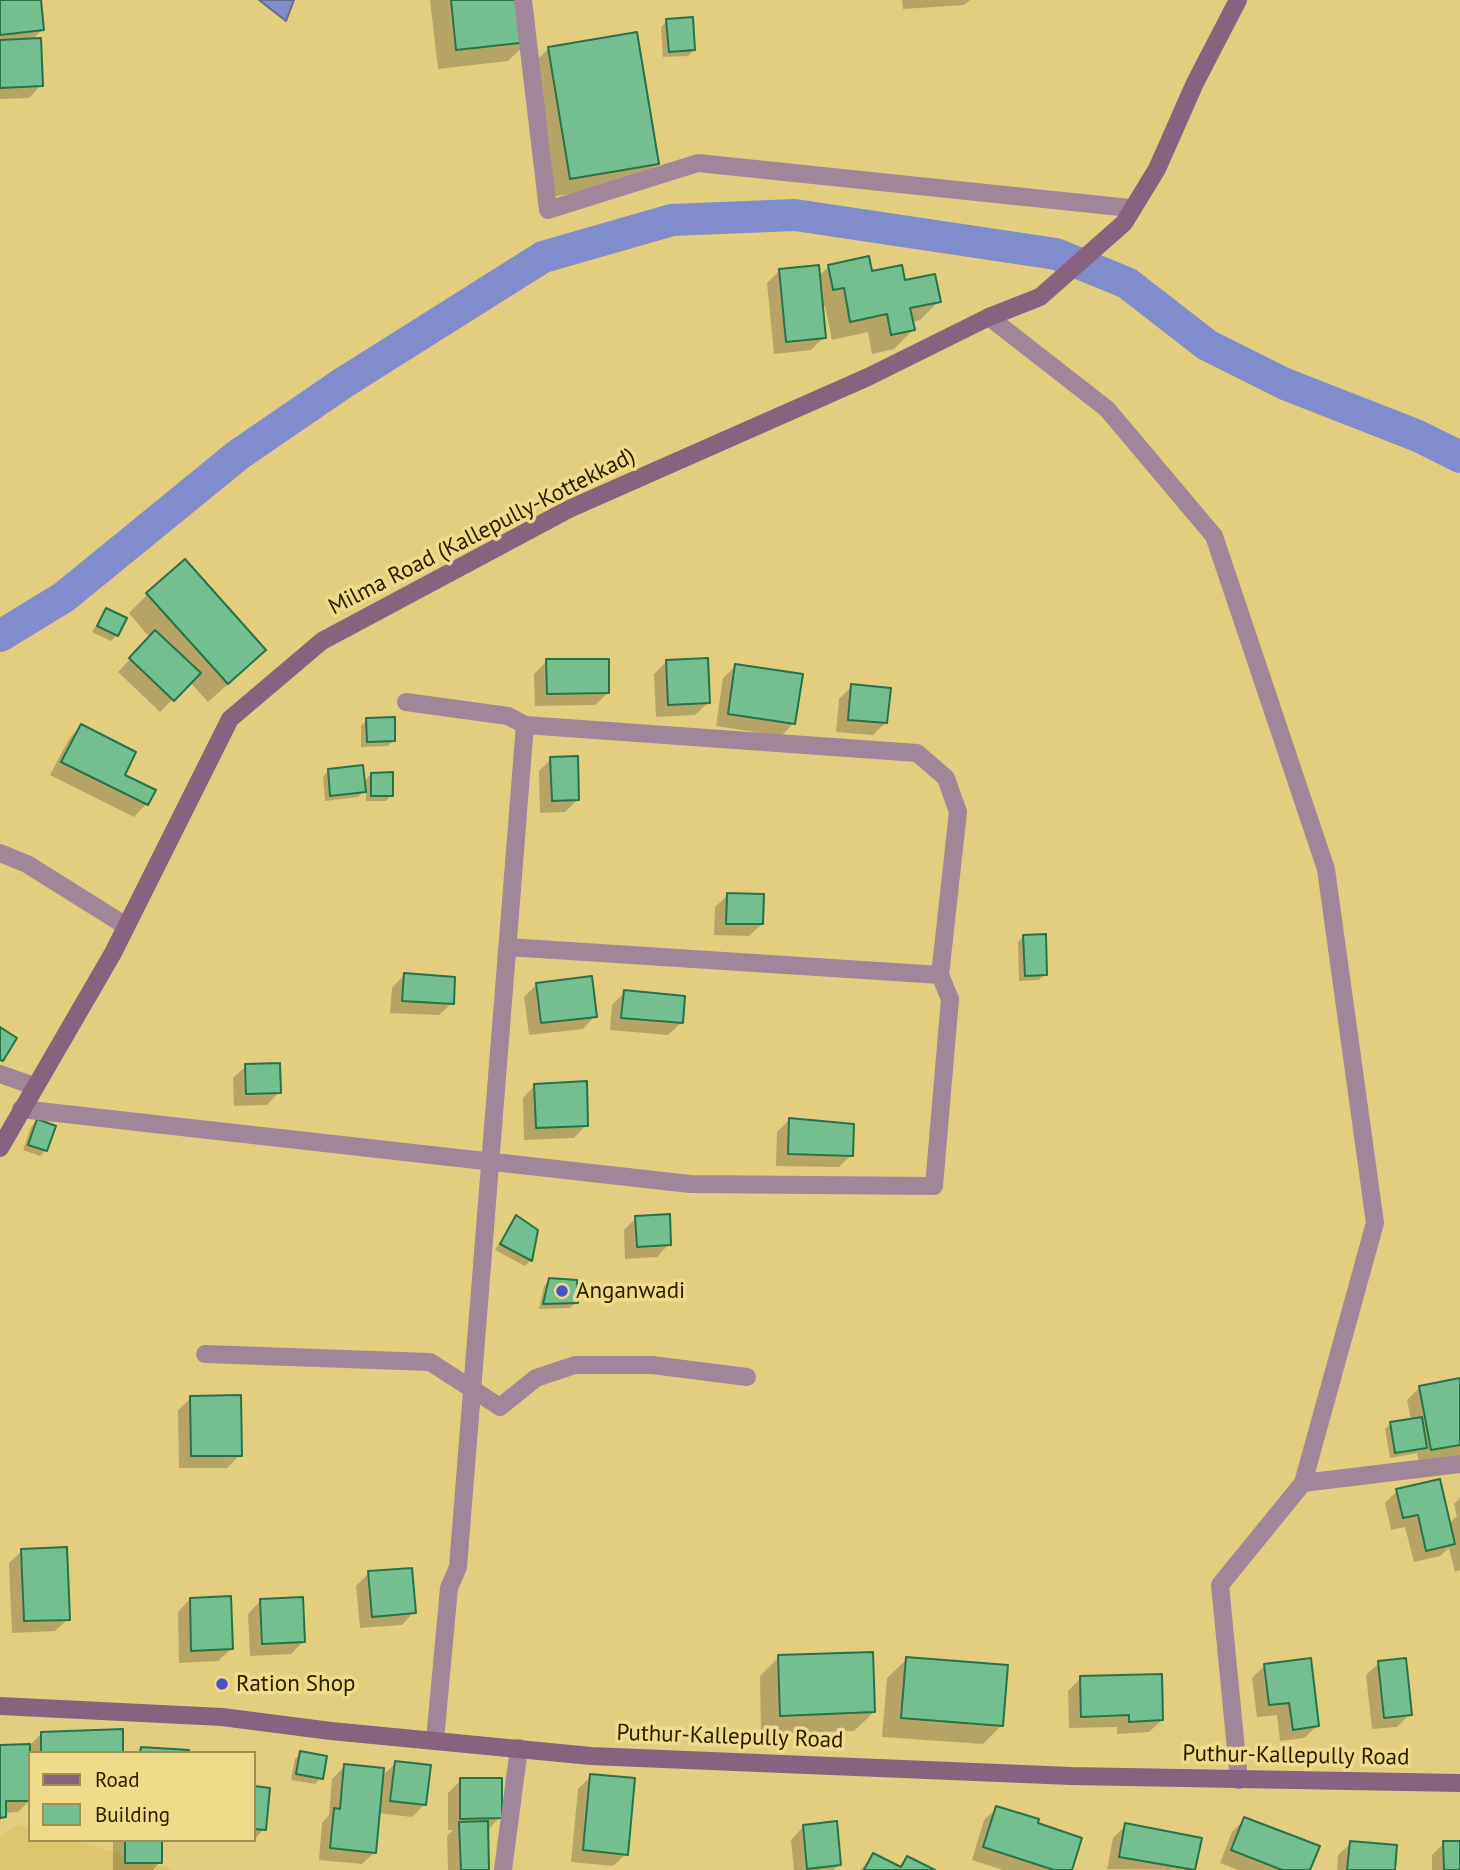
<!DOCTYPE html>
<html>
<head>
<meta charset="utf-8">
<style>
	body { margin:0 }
	#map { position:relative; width:1460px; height:1870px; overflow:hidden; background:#e3ce7f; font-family:"PT Sans",sans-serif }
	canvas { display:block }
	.legend { position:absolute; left:28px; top:1751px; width:228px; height:91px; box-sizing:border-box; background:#f0db8b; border:2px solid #a09053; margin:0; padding:9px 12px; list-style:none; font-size:21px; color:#292000 }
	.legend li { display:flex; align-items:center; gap:14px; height:35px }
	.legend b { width:35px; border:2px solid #a09053 }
</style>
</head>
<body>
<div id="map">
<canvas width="1460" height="1870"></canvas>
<ul class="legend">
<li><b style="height:9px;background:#896280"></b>Road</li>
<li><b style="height:19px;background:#74bf8f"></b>Building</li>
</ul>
</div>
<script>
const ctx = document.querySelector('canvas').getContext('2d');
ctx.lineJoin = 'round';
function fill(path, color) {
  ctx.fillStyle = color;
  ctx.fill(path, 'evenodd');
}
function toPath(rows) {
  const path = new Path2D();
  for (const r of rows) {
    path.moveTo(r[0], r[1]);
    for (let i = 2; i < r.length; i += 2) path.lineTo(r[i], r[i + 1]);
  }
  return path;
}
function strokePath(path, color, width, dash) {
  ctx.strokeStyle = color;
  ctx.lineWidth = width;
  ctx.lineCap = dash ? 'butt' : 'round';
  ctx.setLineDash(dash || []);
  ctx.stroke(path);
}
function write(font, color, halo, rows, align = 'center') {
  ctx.font = font + ' "PT Sans",sans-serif';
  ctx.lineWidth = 7;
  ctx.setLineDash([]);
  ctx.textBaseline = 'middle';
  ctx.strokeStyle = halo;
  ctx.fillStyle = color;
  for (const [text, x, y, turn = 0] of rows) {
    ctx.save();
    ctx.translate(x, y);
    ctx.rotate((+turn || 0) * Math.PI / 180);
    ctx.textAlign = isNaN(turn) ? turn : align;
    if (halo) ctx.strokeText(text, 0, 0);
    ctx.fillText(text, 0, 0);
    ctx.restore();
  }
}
const built = toPath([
	[18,1824,30,1828,30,1840,73,1840,175,1870,0,1870,0,1837]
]);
const water = toPath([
	[259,0,294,0,286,21,259,0]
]);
const shadow = toPath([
	[0,0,39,0,42,30,32,40,41,85,29,98,0,99],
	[430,0,522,0,528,42,508,61,438,69],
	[902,0,970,0,964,5,903,9],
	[667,21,694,50,688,56,663,57,661,27],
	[549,48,657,164,638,183,551,197,530,67],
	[829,266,904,282,939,301,920,320,912,322,913,330,894,349,872,354,868,332,832,340,825,306,821,307,824,337,811,350,774,354,767,283,780,270,818,277],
	[148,594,245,669,208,702,190,682,160,712,118,672,150,638,129,613],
	[106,610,117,635,111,641,92,632],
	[547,661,608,693,595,705,535,706,534,674],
	[667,661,708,703,695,715,656,717,654,674],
	[736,666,794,723,781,736,716,726,723,678],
	[852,686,886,722,873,735,836,732,839,699],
	[367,720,394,740,388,746,361,747,361,726],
	[81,726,122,775,153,791,146,804,134,817,50,775,69,739],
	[551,759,578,799,565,812,540,813,539,771],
	[328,771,363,783,371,774,391,795,386,801,366,801,366,789,358,797,325,801,323,777],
	[728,895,762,924,749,936,714,935,715,907],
	[1024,936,1045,974,1039,980,1019,981,1018,942],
	[404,975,452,1003,439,1015,390,1013,392,988],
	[537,984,595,1016,583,1029,529,1035,524,997],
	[625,992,681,1023,668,1035,610,1030,612,1005],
	[246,1066,279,1092,267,1105,234,1106,233,1078],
	[535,1085,586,1125,574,1138,524,1140,523,1098],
	[790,1119,820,1120,821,1125,851,1155,839,1167,776,1166,777,1132],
	[37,1121,46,1150,40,1156,23,1150,31,1127],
	[516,1218,531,1260,525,1266,495,1250],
	[636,1218,669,1244,657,1257,625,1259,624,1230],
	[550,1280,576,1302,570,1308,539,1309,544,1286],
	[1460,1380,1460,1455,1419,1462,1417,1453,1390,1458,1385,1429,1391,1424,1411,1420,1407,1400,1420,1387],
	[191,1398,240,1455,227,1468,179,1468,178,1410],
	[1397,1491,1448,1524,1457,1516,1454,1504,1460,1498,1460,1570,1455,1572,1449,1548,1440,1556,1414,1562,1405,1527,1391,1530,1385,1503],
	[22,1551,68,1619,55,1631,12,1633,9,1563],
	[369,1573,414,1612,402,1625,360,1628,356,1586],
	[190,1599,231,1649,218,1661,179,1663,178,1612],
	[260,1601,304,1641,291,1654,250,1656,248,1614],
	[779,1657,874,1712,854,1731,761,1734,760,1676],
	[907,1659,1002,1725,983,1744,882,1737,887,1678],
	[1379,1663,1410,1714,1397,1727,1372,1729,1366,1675],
	[1265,1665,1317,1726,1304,1738,1280,1741,1277,1715,1257,1717,1252,1678],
	[1081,1678,1162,1720,1149,1732,1117,1734,1117,1727,1069,1728,1068,1691],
	[41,1734,122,1753,30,1753,30,1807,29,1801,18,1812,4,1813,0,1821,0,1747,29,1746],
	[301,1753,321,1778,315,1784,291,1780,295,1759],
	[396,1763,425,1804,412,1817,378,1813,375,1852,362,1864,319,1860,322,1823,329,1815,332,1779,345,1766,381,1777],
	[591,1776,626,1854,613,1866,571,1862,578,1789],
	[461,1780,500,1817,488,1830,488,1870,448,1870,447,1836,453,1830,448,1830,448,1793],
	[254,1788,268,1790,264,1829,254,1840],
	[997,1808,1035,1825,1070,1870,1003,1870,972,1860,984,1820],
	[1245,1819,1308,1870,1238,1870,1220,1863,1232,1832],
	[1126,1825,1200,1840,1194,1870,1107,1869,1113,1838],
	[803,1827,839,1864,834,1870,794,1870,791,1840],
	[113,1840,161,1840,160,1862,153,1870,113,1870],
	[1460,1842,1460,1870,1432,1870,1432,1855,1444,1843],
	[1351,1843,1393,1870,1337,1870,1338,1855],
	[874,1855,898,1868,908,1858,931,1870,860,1870]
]);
const canal = toPath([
	[0,636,64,597,238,455,343,383,543,257,672,220,795,215,1056,254,1127,283,1207,345,1285,384,1418,436,1460,457]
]);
const building = toPath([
	[0,0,41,0,44,30,0,35,0,0],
	[451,0,524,0,529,42,456,50,451,0],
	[693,17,695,50,669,52,666,19,693,17],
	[637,32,659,164,570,179,548,47,637,32],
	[41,38,43,86,0,88,0,40,41,38],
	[869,256,872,271,902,265,905,280,935,274,941,302,910,308,915,330,891,335,887,314,850,322,844,288,833,290,828,265,869,256],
	[819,265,826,338,786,342,779,269,819,265],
	[185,559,266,650,228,684,146,593,185,559],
	[106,608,127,618,118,636,97,626,106,608],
	[155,630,201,673,174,701,129,658,155,630],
	[708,658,710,703,668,705,666,660,708,658],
	[546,659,609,659,609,693,547,694,546,659],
	[735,664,803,674,795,724,728,714,735,664],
	[851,684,891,688,887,723,848,720,851,684],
	[395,717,395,741,367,742,366,718,395,717],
	[81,724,136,752,125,775,156,790,148,805,61,762,81,724],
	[578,756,579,800,552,801,550,757,578,756],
	[363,765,366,792,330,796,328,769,363,765],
	[393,772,393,796,371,796,371,773,393,772],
	[727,893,764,894,763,924,726,924,727,893],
	[1046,934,1047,975,1025,976,1023,935,1046,934],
	[404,973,455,977,454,1004,402,1001,404,973],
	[592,976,597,1017,541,1023,536,983,592,976],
	[624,990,685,996,683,1023,621,1018,624,990],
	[0,1027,17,1038,3,1061,0,1060,0,1027],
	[280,1063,281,1093,246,1094,245,1064,280,1063],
	[587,1081,588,1126,536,1128,534,1084,587,1081],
	[789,1118,854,1124,853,1156,788,1154,789,1118],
	[37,1119,56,1126,47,1151,28,1145,37,1119],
	[670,1214,671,1245,637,1247,635,1216,670,1214],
	[516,1215,538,1230,532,1261,500,1244,516,1215],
	[549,1278,577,1280,578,1303,543,1304,549,1278],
	[1460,1378,1460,1445,1431,1450,1419,1386,1460,1378],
	[241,1395,242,1456,191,1456,190,1396,241,1395],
	[1422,1417,1427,1448,1395,1453,1390,1422,1422,1417],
	[1440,1479,1455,1544,1426,1551,1418,1515,1403,1518,1396,1489,1440,1479],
	[67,1547,70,1620,24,1621,21,1549,67,1547],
	[412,1568,416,1613,372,1617,368,1571,412,1568],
	[231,1596,233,1649,191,1651,190,1598,231,1596],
	[303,1597,305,1642,262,1644,260,1599,303,1597],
	[873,1652,875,1712,780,1716,778,1655,873,1652],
	[906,1657,1008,1665,1003,1726,901,1718,906,1657],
	[1311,1658,1319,1726,1293,1730,1289,1703,1269,1705,1264,1664,1311,1658],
	[1406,1658,1412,1715,1384,1718,1378,1661,1406,1658],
	[1162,1674,1163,1720,1129,1722,1129,1715,1081,1717,1080,1676,1162,1674],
	[123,1729,123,1753,41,1753,41,1732,123,1729],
	[30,1744,30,1801,6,1801,6,1817,0,1818,0,1745,30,1744],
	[141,1747,189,1750,189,1753,140,1753,141,1747],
	[300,1751,327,1756,323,1779,296,1774,300,1751],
	[395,1761,431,1765,426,1805,390,1801,395,1761],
	[344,1764,384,1768,376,1853,330,1848,334,1808,340,1809,344,1764],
	[590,1774,635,1778,628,1855,583,1850,590,1774],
	[460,1778,502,1778,502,1818,460,1819,460,1778],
	[254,1786,270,1788,266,1830,254,1829,254,1786],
	[996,1806,1039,1819,1038,1823,1082,1838,1072,1870,1054,1870,983,1847,996,1806],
	[1244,1817,1320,1846,1310,1870,1282,1870,1231,1850,1244,1817],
	[488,1821,489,1870,461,1870,459,1822,488,1821],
	[837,1821,841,1865,807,1869,803,1825,837,1821],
	[1125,1823,1202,1838,1195,1870,1119,1857,1125,1823],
	[125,1840,162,1840,162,1863,125,1863,125,1840],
	[1350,1841,1397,1845,1395,1870,1347,1870,1350,1841],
	[1443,1841,1460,1841,1460,1870,1444,1870,1443,1841],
	[873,1853,901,1867,907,1856,935,1870,864,1870,873,1853]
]);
const minor = toPath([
	[523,0,548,210,698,163,1130,208],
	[989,317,1107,409,1214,536,1326,869,1375,1223,1303,1483,1220,1585,1239,1780],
	[0,853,27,864,126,926],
	[508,947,940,975],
	[0,1074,34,1086],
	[21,1109,690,1184,934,1186,950,999,940,975,958,812,946,778,917,753,525,725,508,716,406,702],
	[205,1354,430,1362,500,1407,536,1378,575,1365,652,1365,747,1377],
	[1303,1483,1460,1464],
	[435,1740,449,1588,458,1567,525,725],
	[503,1870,519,1748]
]);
const secondary = toPath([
	[0,1148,113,953,230,719,322,641,569,509,868,377,989,317,1040,297,1124,223,1157,169,1195,83,1238,0],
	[0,1706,222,1717,331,1731,591,1756,1071,1776,1460,1783]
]);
const markers = [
	[562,1291,7,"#4b53c9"],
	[222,1684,7,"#4b53c9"]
];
const streetNames = [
	["Milma Road (Kallepully-Kottekkad)",482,532,-27],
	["Puthur-Kallepully Road",730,1737,2],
	["Puthur-Kallepully Road",1296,1756,1]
];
const poiNames = [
	["Anganwadi",576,1291],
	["Ration Shop",236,1684]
];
fill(built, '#dcc56c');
fill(water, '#808ccc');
strokePath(water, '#666c8f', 2);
fill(shadow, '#0003');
strokePath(canal, '#808ccc', 32);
fill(building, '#74bf8f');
strokePath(building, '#267348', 2);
strokePath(minor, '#a1869a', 18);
strokePath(secondary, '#896280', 18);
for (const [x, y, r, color] of markers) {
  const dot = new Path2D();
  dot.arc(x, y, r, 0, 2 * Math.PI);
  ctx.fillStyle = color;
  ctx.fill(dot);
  strokePath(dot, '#f0db8b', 2.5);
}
write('23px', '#292000', '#f0db8b', streetNames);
write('23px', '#292000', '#f0db8b', poiNames, 'left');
</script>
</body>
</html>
